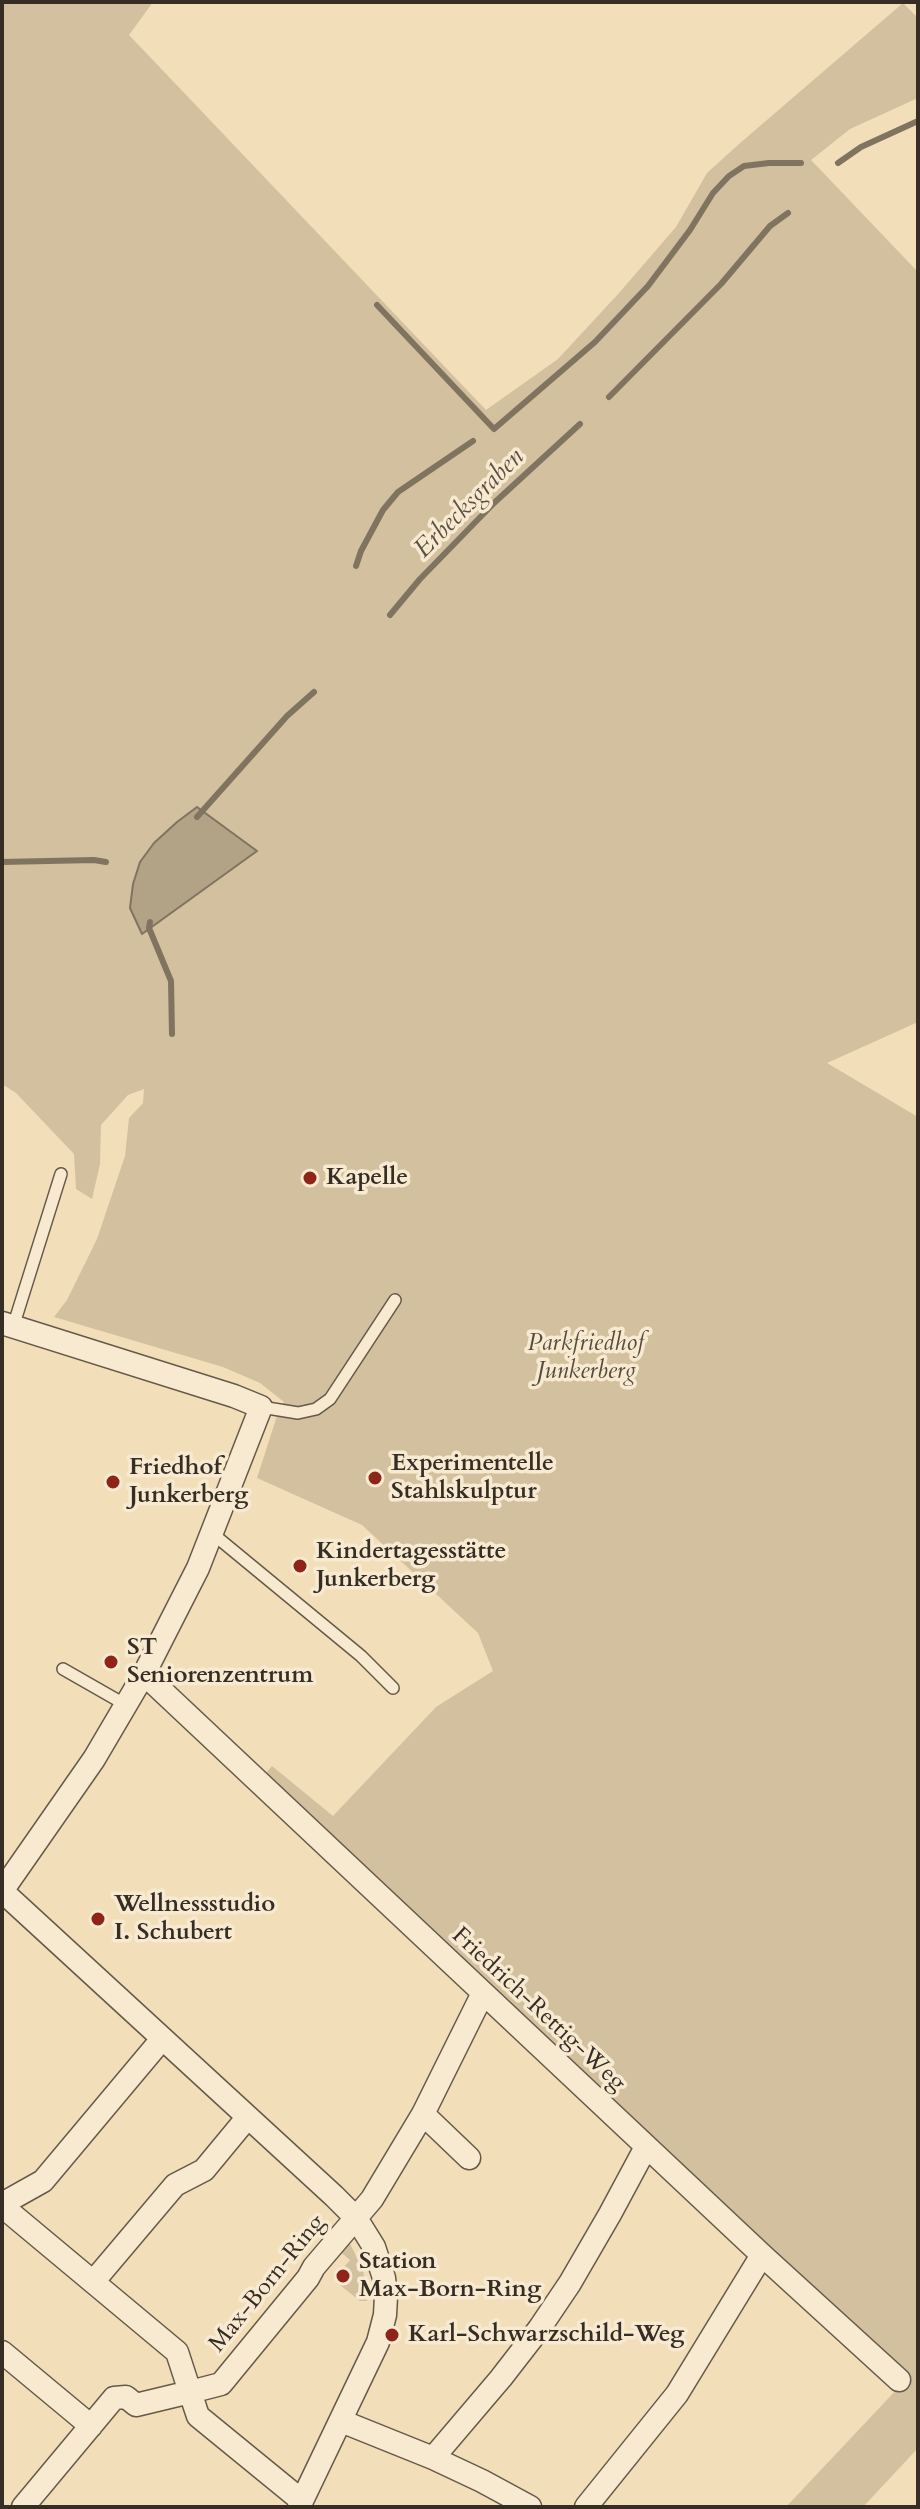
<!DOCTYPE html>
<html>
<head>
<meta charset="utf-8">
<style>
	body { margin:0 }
	#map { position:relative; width:920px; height:2509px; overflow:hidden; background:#f2deb8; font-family:Cardo,serif }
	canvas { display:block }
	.frame { position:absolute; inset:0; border:4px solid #362d25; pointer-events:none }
</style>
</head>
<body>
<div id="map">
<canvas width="920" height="2509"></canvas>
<div class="frame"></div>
</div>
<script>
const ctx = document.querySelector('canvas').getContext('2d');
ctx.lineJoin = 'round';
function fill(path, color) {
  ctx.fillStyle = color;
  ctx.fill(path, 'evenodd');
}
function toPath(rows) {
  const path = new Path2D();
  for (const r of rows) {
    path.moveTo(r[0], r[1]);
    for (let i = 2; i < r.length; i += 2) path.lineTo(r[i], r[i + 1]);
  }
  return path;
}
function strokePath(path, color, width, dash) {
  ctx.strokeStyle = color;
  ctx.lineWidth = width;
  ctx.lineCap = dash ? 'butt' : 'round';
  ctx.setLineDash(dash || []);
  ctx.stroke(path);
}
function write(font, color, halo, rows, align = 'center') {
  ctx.font = font + ' Cardo,serif';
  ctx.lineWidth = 7;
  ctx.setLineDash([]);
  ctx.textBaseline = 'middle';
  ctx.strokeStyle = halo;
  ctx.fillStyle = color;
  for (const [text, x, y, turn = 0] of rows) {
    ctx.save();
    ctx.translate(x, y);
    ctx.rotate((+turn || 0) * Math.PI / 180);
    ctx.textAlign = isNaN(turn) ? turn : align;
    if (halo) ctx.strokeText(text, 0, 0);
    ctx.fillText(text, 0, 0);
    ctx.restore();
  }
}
const green = toPath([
	[2,2,153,2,129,35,486,410,558,359,619,293,676,227,707,173,739,144,903,3,918,18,918,98,850,129,811,160,918,272,918,1022,827,1063,918,1117,918,2448,863,2507,786,2507,899,2387,264,1775,272,1766,333,1816,436,1707,493,1671,478,1633,362,1525,257,1478,276,1419,284,1402,260,1383,223,1367,54,1317,67,1300,97,1239,125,1156,129,1118,143,1103,144,1089,128,1095,101,1125,100,1164,92,1199,76,1189,74,1154,16,1093,2,1084],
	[349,2242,363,2269,367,2301,360,2301,340,2285,351,2272,345,2266,350,2260,338,2250]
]);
const water = toPath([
	[197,807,257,851,142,934,130,908,133,884,140,862,154,843,177,822,197,807]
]);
const stream = toPath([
	[838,163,861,147,918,121],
	[377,305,494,429,595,342,648,286,690,230,713,193,729,176,744,166,769,163,801,163],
	[609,397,721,284,770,226,788,213],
	[356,566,361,551,383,510,398,492,473,441],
	[390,615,420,579,494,503,580,424],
	[197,817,287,716,314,692],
	[2,862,94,860,106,862],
	[150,922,149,928,171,981,172,1034]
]);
const lane = toPath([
	[13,1327,61,1174],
	[261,1407,298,1413,316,1409,330,1399,395,1300],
	[213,1534,361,1656,393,1688],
	[63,1669,126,1705]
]);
const street = toPath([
	[2,1323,234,1396,261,1407,198,1568,144,1674,94,1759,2,1891],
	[144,1674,762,2255,899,2380],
	[2,1891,334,2196,356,2218,374,2247,384,2278,386,2296,385,2315,378,2342,299,2507],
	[423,2114,469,2158],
	[2,2204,43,2181,162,2039],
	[2,2206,177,2352,190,2392,136,2405,126,2397,114,2398,23,2507],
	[93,2282,175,2185,204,2170,247,2118],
	[2,2352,91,2426],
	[341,2421,433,2458,482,2481,530,2507],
	[433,2458,501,2378,539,2329,570,2283,610,2214,646,2147],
	[302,2501,198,2416,190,2392,221,2384,308,2278,314,2267,372,2199,423,2114,483,1993],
	[586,2507,677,2394,762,2255]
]);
const markers = [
	[310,1178,8,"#8f2418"],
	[375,1478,8,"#8f2418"],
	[113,1482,8,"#8f2418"],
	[300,1566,8,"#8f2418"],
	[111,1662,8,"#8f2418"],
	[98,1919,8,"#8f2418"],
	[343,2276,8,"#8f2418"],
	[392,2335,8,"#8f2418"]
];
const poiNames = [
	["Kapelle",326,1178],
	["Experimentelle",391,1464],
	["Stahlskulptur",391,1492],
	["Friedhof",129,1468],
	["Junkerberg",129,1496],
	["Kindertagesstätte",316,1552],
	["Junkerberg",316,1580],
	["ST",127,1648],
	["Seniorenzentrum",127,1676],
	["Wellnessstudio",114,1905],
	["I. Schubert",114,1933],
	["Station",359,2262],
	["Max-Born-Ring",359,2290],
	["Karl-Schwarzschild-Weg",408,2335]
];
const parkNames = [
	["Parkfriedhof",586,1344],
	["Junkerberg",586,1372]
];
const streetNames = [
	["Friedrich-Rettig-Weg",538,2010,43],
	["Max-Born-Ring",268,2284,-51]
];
const waterNames = [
	["Erbecksgraben",470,504,-45]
];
fill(green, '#d2c09f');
fill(water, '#b2a286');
strokePath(water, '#80735f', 2);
strokePath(stream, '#80735f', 6);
strokePath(lane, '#65594a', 14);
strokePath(street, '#65594a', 25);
strokePath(lane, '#f7ead1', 11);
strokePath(street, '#f7ead1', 22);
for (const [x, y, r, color] of markers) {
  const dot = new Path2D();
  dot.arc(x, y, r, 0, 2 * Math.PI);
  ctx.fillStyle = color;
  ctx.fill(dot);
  strokePath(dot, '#f7ead1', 3);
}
write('bold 24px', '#362d25', '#f7ead1', poiNames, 'left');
write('italic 24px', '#554a3d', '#f7ead1', parkNames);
write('24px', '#362d25', '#f7ead1', streetNames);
write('italic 26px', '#5b5042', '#f7ead1', waterNames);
</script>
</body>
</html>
